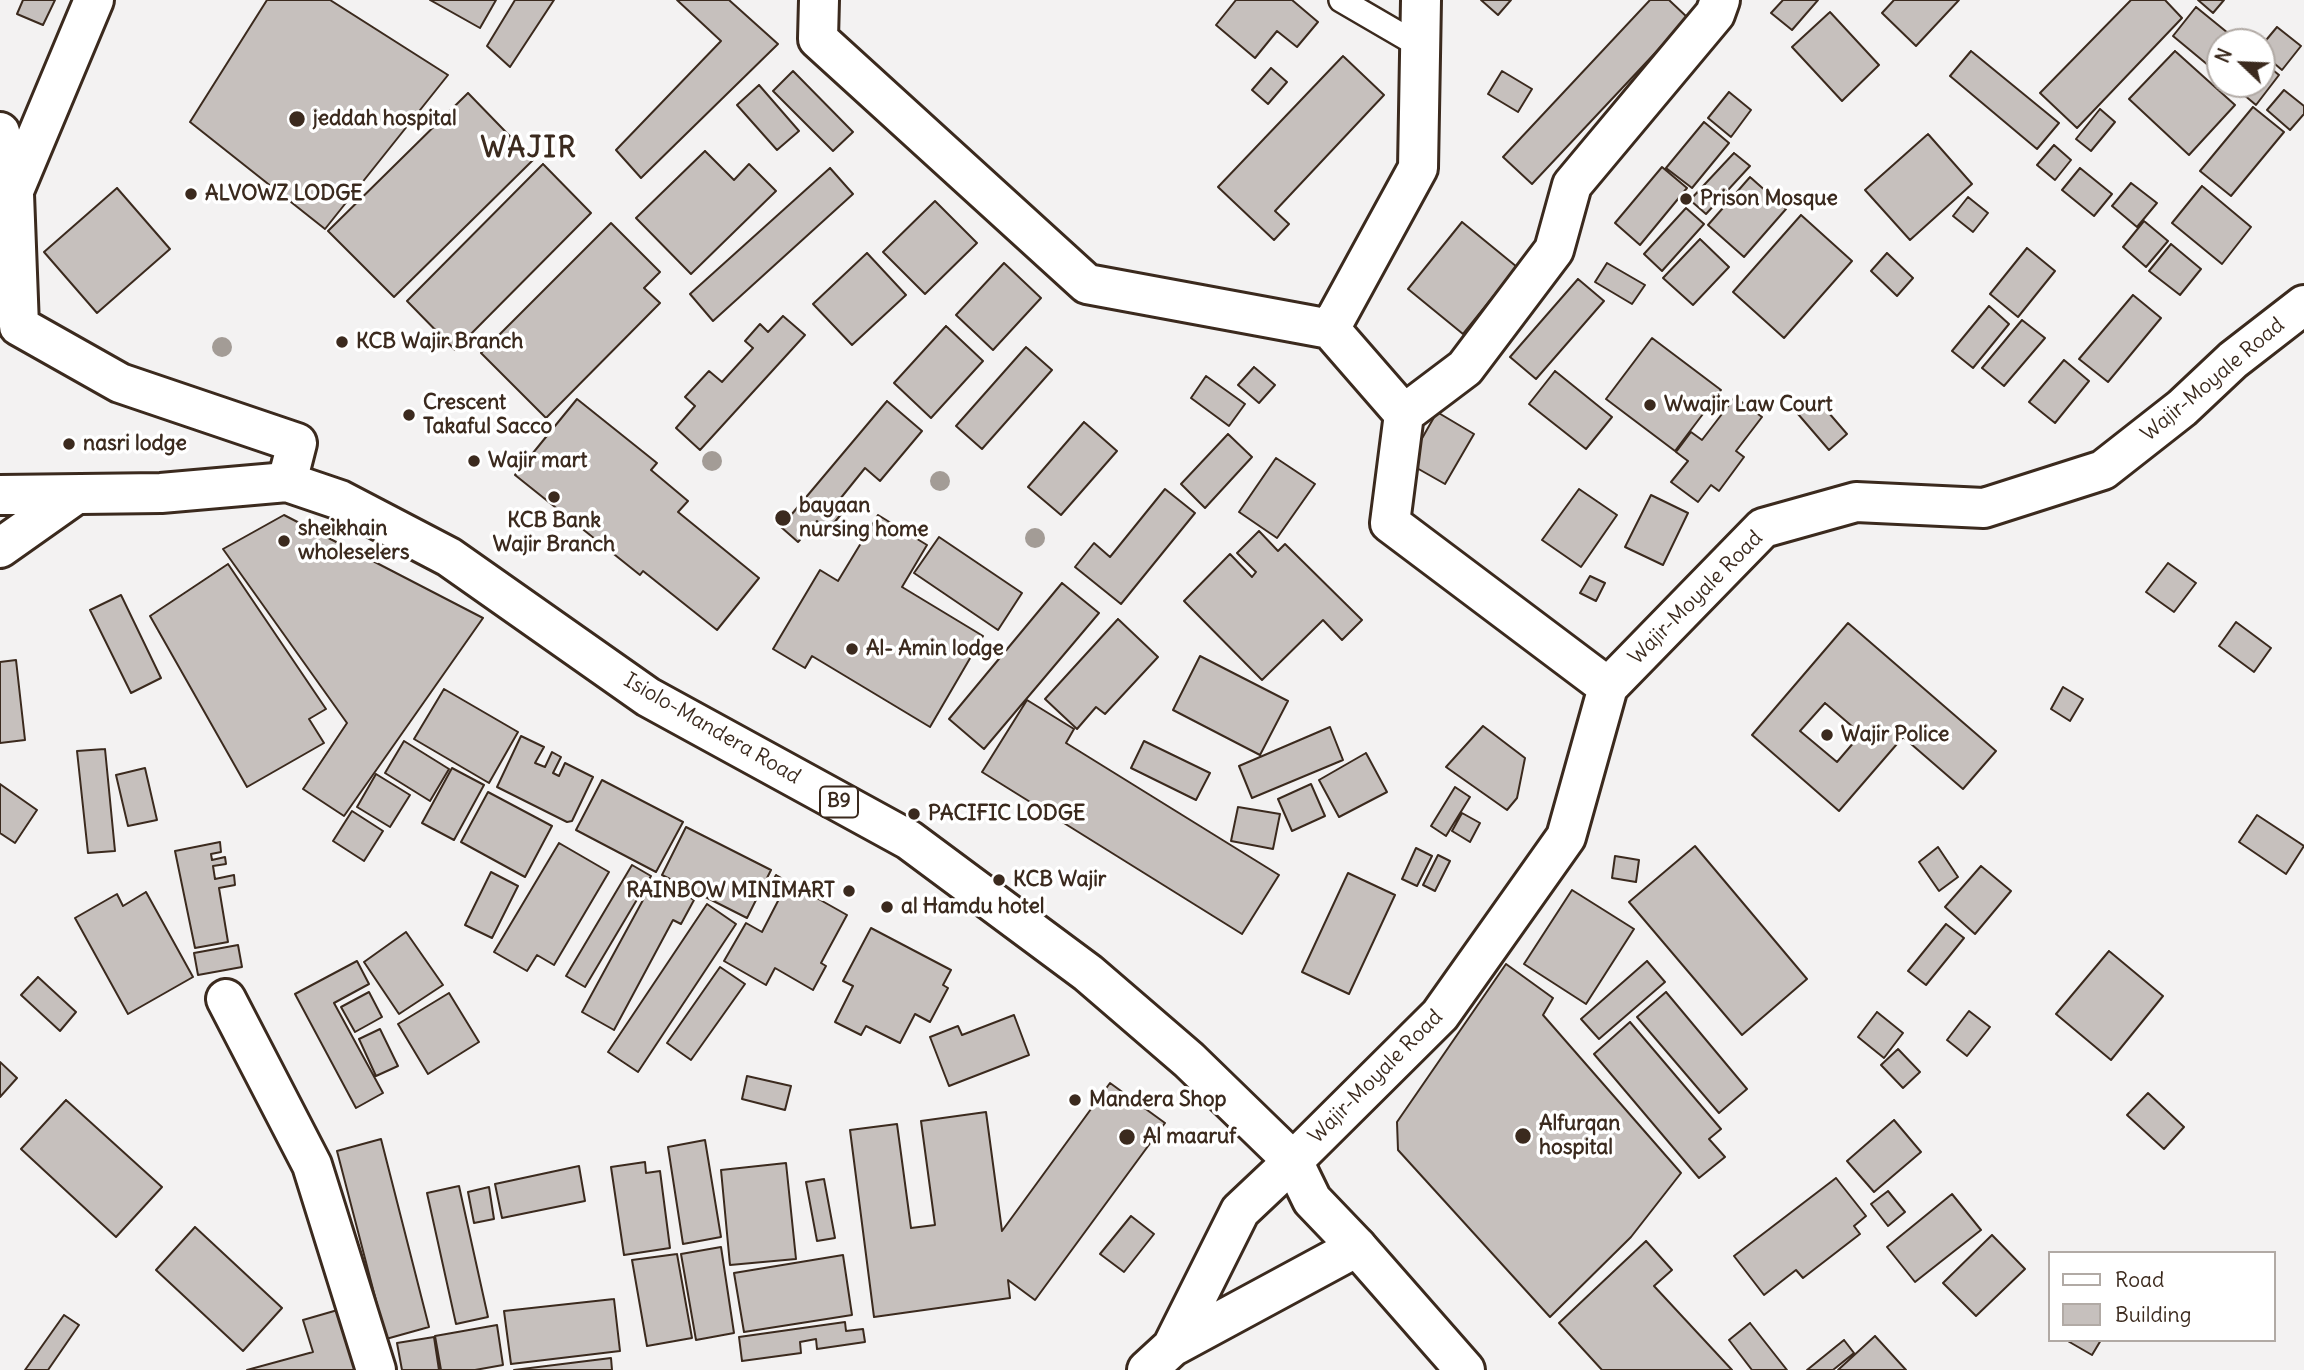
<!DOCTYPE html>
<html>
<head>
<meta charset="utf-8">
<style>
	body { margin:0 }
	#map { position:relative; width:2304px; height:1370px; overflow:hidden; background:#f3f2f2; font-family:Delius,sans-serif }
	canvas { display:block }
	.legend { position:absolute; left:2048px; top:1251px; width:228px; height:91px; box-sizing:border-box; background:#fff; border:2px solid #b1aaa5; margin:0; padding:9px 12px; list-style:none; font-size:21px; color:#3b2a1e }
	.legend li { display:flex; align-items:center; gap:14px; height:35px }
	.legend b { width:35px; border:2px solid #b1aaa5 }
	.north { position:absolute; left:2206px; top:28px; width:70px; height:70px; box-sizing:border-box; background:#fff; border:2px solid #b1aaa5; border-radius:50%; rotate:293deg; font-size:19px; font-weight:700; line-height:28px; text-align:center; color:#3b2a1e }
	.north::after { content:''; display:block; margin:auto; width:24px; height:32px; background:#3b2a1e; clip-path:polygon(50% 0,100% 100%,50% 72%,0 100%) }
</style>
</head>
<body>
<div id="map">
<canvas width="2304" height="1370"></canvas>
<ul class="legend">
<li><b style="height:9px;background:#fff"></b>Road</li>
<li><b style="height:19px;background:#c6c0bd"></b>Building</li>
</ul>
<div class="north">N</div>
</div>
<script>
const ctx = document.querySelector('canvas').getContext('2d');
ctx.lineJoin = 'round';
function fill(path, color) {
  ctx.fillStyle = color;
  ctx.fill(path, 'evenodd');
}
function toPath(rows) {
  const path = new Path2D();
  for (const r of rows) {
    path.moveTo(r[0], r[1]);
    for (let i = 2; i < r.length; i += 2) path.lineTo(r[i], r[i + 1]);
  }
  return path;
}
function strokePath(path, color, width, dash) {
  ctx.strokeStyle = color;
  ctx.lineWidth = width;
  ctx.lineCap = dash ? 'butt' : 'round';
  ctx.setLineDash(dash || []);
  ctx.stroke(path);
}
function write(font, color, halo, rows, align = 'center') {
  ctx.font = font + ' Delius,sans-serif';
  ctx.lineWidth = 7;
  ctx.setLineDash([]);
  ctx.textBaseline = 'middle';
  ctx.strokeStyle = halo;
  ctx.fillStyle = color;
  for (const [text, x, y, turn = 0] of rows) {
    ctx.save();
    ctx.translate(x, y);
    ctx.rotate((+turn || 0) * Math.PI / 180);
    ctx.textAlign = isNaN(turn) ? turn : align;
    if (halo) ctx.strokeText(text, 0, 0);
    ctx.fillText(text, 0, 0);
    ctx.restore();
  }
}
const building = toPath([
	[23,0,55,0,43,25,17,14,23,0],
	[267,0,330,0,448,75,325,229,190,122,267,0],
	[430,0,496,0,480,28,430,0],
	[515,0,554,0,510,67,487,46,515,0],
	[677,0,729,0,778,44,641,178,616,150,721,41,677,0],
	[1236,0,1292,0,1318,22,1297,47,1277,31,1255,58,1216,25,1236,0],
	[1481,0,1511,0,1498,15,1481,0],
	[1650,0,1669,0,1688,18,1532,184,1503,157,1650,0],
	[1783,0,1818,0,1792,30,1771,13,1783,0],
	[1894,0,1959,0,1916,46,1882,13,1894,0],
	[2131,0,2165,0,2182,18,2077,128,2040,93,2131,0],
	[2198,0,2224,0,2213,13,2198,0],
	[2196,7,2239,42,2220,42,2220,75,2173,36,2196,7],
	[1830,12,1879,65,1842,101,1792,47,1830,12],
	[2277,27,2301,46,2282,70,2262,53,2262,45,2277,27],
	[1971,51,2059,123,2037,149,1950,76,1971,51],
	[2175,51,2235,105,2189,155,2129,99,2175,51],
	[1343,56,1384,95,1275,211,1289,224,1274,240,1218,187,1343,56],
	[2262,61,2279,75,2256,105,2231,84,2262,84,2262,61],
	[1271,68,1287,82,1268,104,1252,90,1271,68],
	[793,71,853,132,833,151,773,91,793,71],
	[1502,71,1532,89,1518,112,1488,94,1502,71],
	[759,85,799,131,777,150,737,105,759,85],
	[2284,90,2304,106,2304,114,2290,130,2267,110,2284,90],
	[1729,92,1751,110,1731,137,1708,118,1729,92],
	[468,93,533,160,394,297,328,231,468,93],
	[2253,107,2284,132,2231,196,2200,171,2253,107],
	[2100,109,2115,122,2091,151,2076,139,2100,109],
	[1704,122,1729,143,1692,188,1666,168,1704,122],
	[1928,134,1972,184,1910,240,1865,190,1928,134],
	[2054,145,2071,160,2055,180,2037,165,2054,145],
	[705,151,734,180,749,164,776,191,691,274,636,218,705,151],
	[1734,153,1750,166,1706,214,1690,200,1734,153],
	[543,164,591,213,455,350,407,301,543,164],
	[1662,167,1687,188,1640,245,1615,223,1662,167],
	[830,168,853,194,713,321,690,294,830,168],
	[2080,168,2112,194,2094,216,2062,190,2080,168],
	[1750,177,1786,209,1744,257,1708,225,1750,177],
	[2131,183,2157,203,2137,227,2112,206,2131,183],
	[2202,186,2251,227,2222,264,2172,223,2202,186],
	[117,188,170,249,97,313,44,252,117,188],
	[1968,197,1988,213,1973,232,1953,216,1968,197],
	[935,201,977,243,925,294,883,252,935,201],
	[1686,208,1704,224,1662,271,1644,254,1686,208],
	[1801,215,1852,261,1784,338,1733,292,1801,215],
	[2144,221,2168,241,2146,267,2123,247,2144,221],
	[1462,222,1517,267,1463,334,1408,289,1462,222],
	[611,223,660,272,644,288,660,303,546,418,481,353,611,223],
	[1700,239,1729,267,1693,305,1663,278,1700,239],
	[2171,244,2201,269,2180,295,2149,271,2171,244],
	[2027,248,2055,271,2018,317,1990,294,2027,248],
	[867,253,906,295,852,345,813,304,867,253],
	[1887,253,1913,278,1897,296,1871,271,1887,253],
	[1004,263,1041,298,993,350,956,315,1004,263],
	[1607,263,1645,285,1632,304,1595,282,1607,263],
	[1578,279,1604,301,1536,379,1510,357,1578,279],
	[2133,295,2161,318,2108,382,2079,359,2133,295],
	[1989,306,2009,324,1973,368,1952,351,1989,306],
	[783,316,805,335,700,450,676,428,695,406,685,397,709,371,722,382,753,348,745,341,760,324,768,332,783,316],
	[2022,320,2045,338,2004,386,1982,368,2022,320],
	[946,326,983,361,931,418,894,383,946,326],
	[1652,338,1721,390,1675,451,1606,399,1652,338],
	[1026,347,1052,370,982,449,956,426,1026,347],
	[2064,360,2089,381,2055,423,2029,402,2064,360],
	[1254,367,1275,385,1259,403,1238,385,1254,367],
	[1555,371,1612,417,1586,449,1529,404,1555,371],
	[1206,376,1245,404,1229,426,1191,398,1206,376],
	[1735,397,1762,417,1736,451,1744,457,1719,491,1711,485,1698,502,1671,482,1688,461,1676,452,1691,432,1702,440,1735,397],
	[1816,398,1847,434,1829,450,1798,414,1816,398],
	[577,399,657,463,651,470,688,501,678,512,759,578,717,630,643,571,640,575,515,475,577,399],
	[887,401,922,431,880,481,865,468,840,499,848,506,828,530,817,521,798,542,781,527,887,401],
	[1437,412,1474,434,1445,484,1408,463,1437,412],
	[1084,422,1117,451,1061,515,1028,487,1084,422],
	[1228,434,1252,457,1205,508,1181,484,1228,434],
	[1276,458,1315,484,1277,538,1239,512,1276,458],
	[1165,489,1195,513,1121,604,1075,567,1094,543,1110,557,1165,489],
	[1579,489,1617,515,1581,567,1542,540,1579,489],
	[1651,495,1688,513,1663,565,1625,547,1651,495],
	[284,515,483,618,344,816,303,789,347,723,223,549,284,515],
	[878,515,927,545,902,587,983,636,930,727,812,656,805,668,773,649,820,570,838,581,878,515],
	[1259,531,1278,551,1285,544,1362,620,1342,640,1323,620,1262,680,1184,601,1230,554,1252,577,1256,572,1237,553,1259,531],
	[939,537,1022,593,998,630,914,573,939,537],
	[2168,563,2196,583,2174,612,2146,592,2168,563],
	[228,564,326,709,309,719,324,743,247,787,150,616,228,564],
	[1590,576,1605,583,1596,601,1580,593,1590,576],
	[1062,583,1099,613,984,749,949,719,1062,583],
	[121,595,161,678,131,693,90,610,121,595],
	[1118,619,1158,657,1105,714,1096,707,1077,729,1045,699,1118,619],
	[2236,622,2271,648,2254,672,2219,646,2236,622],
	[1848,623,1996,751,1963,789,1903,737,1839,811,1752,735,1848,623],
	[1825,703,1861,734,1837,762,1800,731,1825,703],
	[1200,656,1288,701,1260,755,1173,710,1200,656],
	[16,660,25,740,0,743,0,662,16,660],
	[2063,687,2083,699,2070,721,2051,709,2063,687],
	[444,689,518,732,489,783,414,739,444,689],
	[1027,700,1074,729,1066,743,1279,875,1242,934,982,772,1027,700],
	[1483,726,1525,758,1517,798,1507,810,1446,767,1483,726],
	[1330,727,1343,760,1252,798,1239,766,1330,727],
	[521,736,544,747,535,763,545,767,552,752,561,757,553,773,559,776,565,763,593,777,572,821,567,822,497,787,521,736],
	[404,741,449,769,430,801,385,773,404,741],
	[1144,741,1210,773,1196,800,1131,768,1144,741],
	[105,749,115,851,88,853,77,751,105,749],
	[1366,753,1387,792,1339,817,1319,780,1366,753],
	[145,768,157,820,128,826,116,775,145,768],
	[452,768,484,785,454,840,422,823,452,768],
	[376,774,410,795,390,827,357,807,376,774],
	[602,780,683,822,656,872,576,830,602,780],
	[0,784,37,810,15,843,0,833,0,784],
	[1311,784,1325,816,1292,831,1278,799,1311,784],
	[1455,787,1470,797,1446,836,1431,826,1455,787],
	[488,792,552,826,525,877,461,842,488,792],
	[1238,807,1280,814,1273,849,1231,841,1238,807],
	[352,811,383,831,364,861,333,841,352,811],
	[1462,813,1480,823,1470,842,1452,831,1462,813],
	[2257,815,2304,846,2286,874,2239,842,2257,815],
	[686,827,771,870,747,918,662,875,686,827],
	[220,842,221,852,211,854,212,860,225,857,226,864,213,866,215,879,234,875,235,885,219,888,228,942,195,948,175,851,220,842],
	[559,843,609,872,554,965,537,955,527,971,494,952,559,843],
	[1695,846,1807,979,1742,1035,1629,902,1695,846],
	[1938,847,1958,877,1939,891,1919,862,1938,847],
	[1416,848,1432,856,1417,886,1402,879,1416,848],
	[1438,855,1450,861,1435,891,1423,885,1438,855],
	[1615,856,1639,860,1636,882,1612,878,1615,856],
	[632,865,651,876,585,987,566,976,632,865],
	[1981,866,2011,891,1975,934,1945,907,1981,866],
	[491,872,518,886,492,938,465,925,491,872],
	[1348,873,1395,895,1349,994,1302,972,1348,873],
	[776,875,847,915,821,963,826,966,813,990,775,968,766,985,724,961,746,923,762,932,779,899,767,892,776,875],
	[655,878,694,900,681,924,673,920,614,1030,582,1012,655,878],
	[1572,890,1634,929,1586,1004,1524,964,1572,890],
	[146,892,193,977,128,1014,75,918,117,894,123,906,146,892],
	[707,904,736,924,638,1072,608,1052,707,904],
	[1946,924,1964,938,1926,985,1908,971,1946,924],
	[871,928,951,970,943,985,948,988,930,1022,915,1014,900,1043,866,1026,861,1035,835,1022,853,986,843,981,871,928],
	[406,932,443,985,399,1014,364,962,406,932],
	[238,945,242,967,198,975,194,953,238,945],
	[2109,951,2163,996,2111,1060,2056,1014,2109,951],
	[357,961,369,984,334,1003,383,1093,356,1108,295,994,357,961],
	[1647,961,1665,982,1599,1039,1581,1019,1647,961],
	[1506,964,1553,998,1543,1015,1681,1173,1631,1237,1550,1317,1398,1150,1397,1122,1506,964],
	[720,967,745,984,691,1060,667,1043,720,967],
	[38,977,76,1012,60,1031,21,995,38,977],
	[369,992,382,1017,355,1032,341,1007,369,992],
	[1666,992,1747,1089,1719,1113,1637,1017,1666,992],
	[449,993,479,1042,428,1074,398,1024,449,993],
	[1969,1011,1990,1027,1967,1056,1947,1040,1969,1011],
	[1877,1012,1903,1033,1884,1058,1858,1037,1877,1012],
	[1014,1015,1029,1055,949,1086,930,1037,958,1026,962,1035,1014,1015],
	[1630,1022,1721,1129,1709,1139,1725,1157,1699,1178,1594,1054,1630,1022],
	[380,1029,398,1066,376,1076,359,1039,380,1029],
	[1898,1049,1920,1072,1903,1088,1881,1065,1898,1049],
	[0,1062,17,1078,0,1097,0,1062],
	[747,1076,791,1086,785,1110,742,1099,747,1076],
	[1110,1083,1165,1123,1035,1300,1008,1280,1010,1298,874,1317,850,1130,897,1124,911,1228,935,1225,921,1121,986,1112,1002,1231,1110,1083],
	[2148,1093,2184,1127,2164,1149,2127,1115,2148,1093],
	[66,1100,162,1187,116,1237,21,1149,66,1100],
	[1894,1120,1921,1152,1874,1192,1847,1161,1894,1120],
	[381,1139,429,1327,386,1339,337,1151,381,1139],
	[705,1140,721,1237,683,1244,668,1147,705,1140],
	[645,1162,646,1173,660,1171,670,1248,624,1255,611,1167,645,1162],
	[786,1163,796,1259,730,1265,721,1170,786,1163],
	[579,1166,585,1201,502,1218,495,1184,579,1166],
	[1836,1178,1866,1216,1854,1226,1860,1234,1803,1278,1796,1270,1764,1295,1734,1256,1836,1178],
	[824,1179,835,1238,817,1241,806,1182,824,1179],
	[459,1186,488,1317,456,1324,427,1193,459,1186],
	[489,1187,494,1219,474,1223,468,1192,489,1187],
	[1888,1191,1905,1212,1888,1226,1871,1204,1888,1191],
	[1952,1194,1981,1230,1915,1282,1887,1247,1952,1194],
	[1131,1216,1154,1234,1124,1272,1100,1254,1131,1216],
	[195,1227,282,1308,243,1351,156,1270,195,1227],
	[1992,1235,2025,1269,1976,1316,1943,1283,1992,1235],
	[1646,1241,1672,1270,1654,1286,1732,1370,1602,1370,1559,1323,1646,1241],
	[721,1247,734,1333,696,1340,681,1254,721,1247],
	[677,1254,692,1338,647,1346,632,1260,677,1254],
	[843,1255,852,1315,744,1332,734,1273,843,1255],
	[614,1299,620,1351,511,1364,504,1311,614,1299],
	[348,1307,365,1370,247,1370,313,1352,303,1320,348,1307],
	[64,1315,79,1325,48,1370,25,1370,64,1315],
	[845,1322,846,1331,863,1329,865,1342,817,1349,816,1339,800,1342,801,1353,742,1361,739,1337,845,1322],
	[1750,1323,1787,1370,1752,1370,1729,1340,1750,1323],
	[497,1325,503,1365,475,1370,441,1370,435,1336,497,1325],
	[1875,1336,1906,1370,1838,1370,1875,1336],
	[434,1337,439,1370,402,1370,397,1343,434,1337],
	[1844,1340,1854,1353,1833,1370,1807,1370,1844,1340],
	[2066,1340,2101,1340,2092,1355,2066,1340],
	[611,1358,612,1370,514,1370,611,1358]
]);
const service = toPath([
	[1341,0,1420,46]
]);
const minor = toPath([
	[819,0,818,39,1087,284,1330,329,1404,414,1390,523,1608,687],
	[14,194,19,326,120,383,297,443,287,482],
	[1330,329,1418,168,1421,0],
	[1404,414,1465,368,1554,250,1572,185,1715,14,1720,0],
	[226,999,312,1165,376,1370],
	[1293,1161,1440,1015,1566,837,1608,687,1763,528,1856,502,1984,508,2103,470,2182,408,2233,360,2304,305]
]);
const tertiary = toPath([
	[0,132,14,194],
	[0,224,94,0]
]);
const secondary = toPath([
	[1172,1347,1240,1211,1293,1161],
	[1147,1370,1172,1347,1357,1247]
]);
const trunk = toPath([
	[0,495,161,493,287,482,340,500,449,557,648,697,909,840,1088,973,1189,1060,1293,1161,1312,1200,1357,1247,1465,1370],
	[0,548,75,495]
]);
const trees = [
	[222,347],
	[712,461],
	[940,481],
	[1035,538]
];
const markers = [
	[297,119,9,"#3b2a1e"],
	[191,194,7,"#3b2a1e"],
	[1686,199,7,"#3b2a1e"],
	[342,342,7,"#3b2a1e"],
	[1650,405,7,"#3b2a1e"],
	[409,415,7,"#3b2a1e"],
	[69,444,7,"#3b2a1e"],
	[474,461,7,"#3b2a1e"],
	[554,497,7,"#3b2a1e"],
	[783,518,9,"#3b2a1e"],
	[284,541,7,"#3b2a1e"],
	[852,649,7,"#3b2a1e"],
	[1827,735,7,"#3b2a1e"],
	[914,814,7,"#3b2a1e"],
	[999,880,7,"#3b2a1e"],
	[849,891,7,"#3b2a1e"],
	[887,907,7,"#3b2a1e"],
	[1075,1100,7,"#3b2a1e"],
	[1523,1136,9,"#3b2a1e"],
	[1127,1137,9,"#3b2a1e"]
];
const shields = [
	[839,802,38]
];
const shieldNames = [
	["B9",839,802]
];
const poiNames = [
	["jeddah hospital",313,119],
	["ALVOWZ LODGE",205,194],
	["Prison Mosque",1700,199],
	["KCB Wajir Branch",356,342],
	["Crescent",423,403],
	["Takaful Sacco",423,427],
	["Wwajir Law Court",1664,405],
	["nasri lodge",83,444],
	["Wajir mart",488,461],
	["bayaan",799,506],
	["nursing home",799,530],
	["KCB Bank",554,521,"center"],
	["Wajir Branch",554,545,"center"],
	["sheikhain",298,529],
	["wholeselers",298,553],
	["Al- Amin lodge",866,649],
	["Wajir Police",1841,735],
	["PACIFIC LODGE",928,814],
	["KCB Wajir",1013,880],
	["RAINBOW MINIMART",835,891,"right"],
	["al Hamdu hotel",901,907],
	["Mandera Shop",1089,1100],
	["Alfurqan",1539,1124],
	["hospital",1539,1148],
	["Al maaruf",1143,1137]
];
const streetNames = [
	["Wajir-Moyale Road",2213,380,-40],
	["Wajir-Moyale Road",1696,598,-45],
	["Isiolo-Mandera Road",712,729,30],
	["Wajir-Moyale Road",1376,1077,-45]
];
const districtNames = [
	["WAJIR",529,149]
];
fill(building, '#c6c0bd');
strokePath(building, '#3b2a1e', 2);
strokePath(service, '#3b2a1e', 28);
strokePath(minor, '#3b2a1e', 44);
strokePath(tertiary, '#3b2a1e', 44);
strokePath(secondary, '#3b2a1e', 44);
strokePath(trunk, '#3b2a1e', 44);
strokePath(service, '#fff', 23);
strokePath(minor, '#fff', 38);
strokePath(tertiary, '#fff', 38);
strokePath(secondary, '#fff', 38);
strokePath(trunk, '#fff', 38);
ctx.fillStyle = '#a39c96';
for (const [x, y] of trees) {
  ctx.beginPath();
  ctx.arc(x, y, 10, 0, 2 * Math.PI);
  ctx.fill();
}
for (const [x, y, r, color] of markers) {
  const dot = new Path2D();
  dot.arc(x, y, r, 0, 2 * Math.PI);
  ctx.fillStyle = color;
  ctx.fill(dot);
  strokePath(dot, '#fff', 2.5);
}
for (const [x, y, w] of shields) {
  const box = new Path2D();
  box.roundRect(x - w / 2, y - 15.5, w, 31, 5);
  ctx.fillStyle = '#fff';
  ctx.fill(box);
  strokePath(box, '#3b2a1e', 2);
}
write('bold 19px', '#3b2a1e', null, shieldNames);
write('bold 21px', '#3b2a1e', '#fff', poiNames, 'left');
write('21px', '#3b2a1e', '#fff', streetNames);
ctx.letterSpacing = '2px';
write('bold 28px', '#3b2a1e', '#fff', districtNames);
ctx.letterSpacing = '0px';
</script>
</body>
</html>
